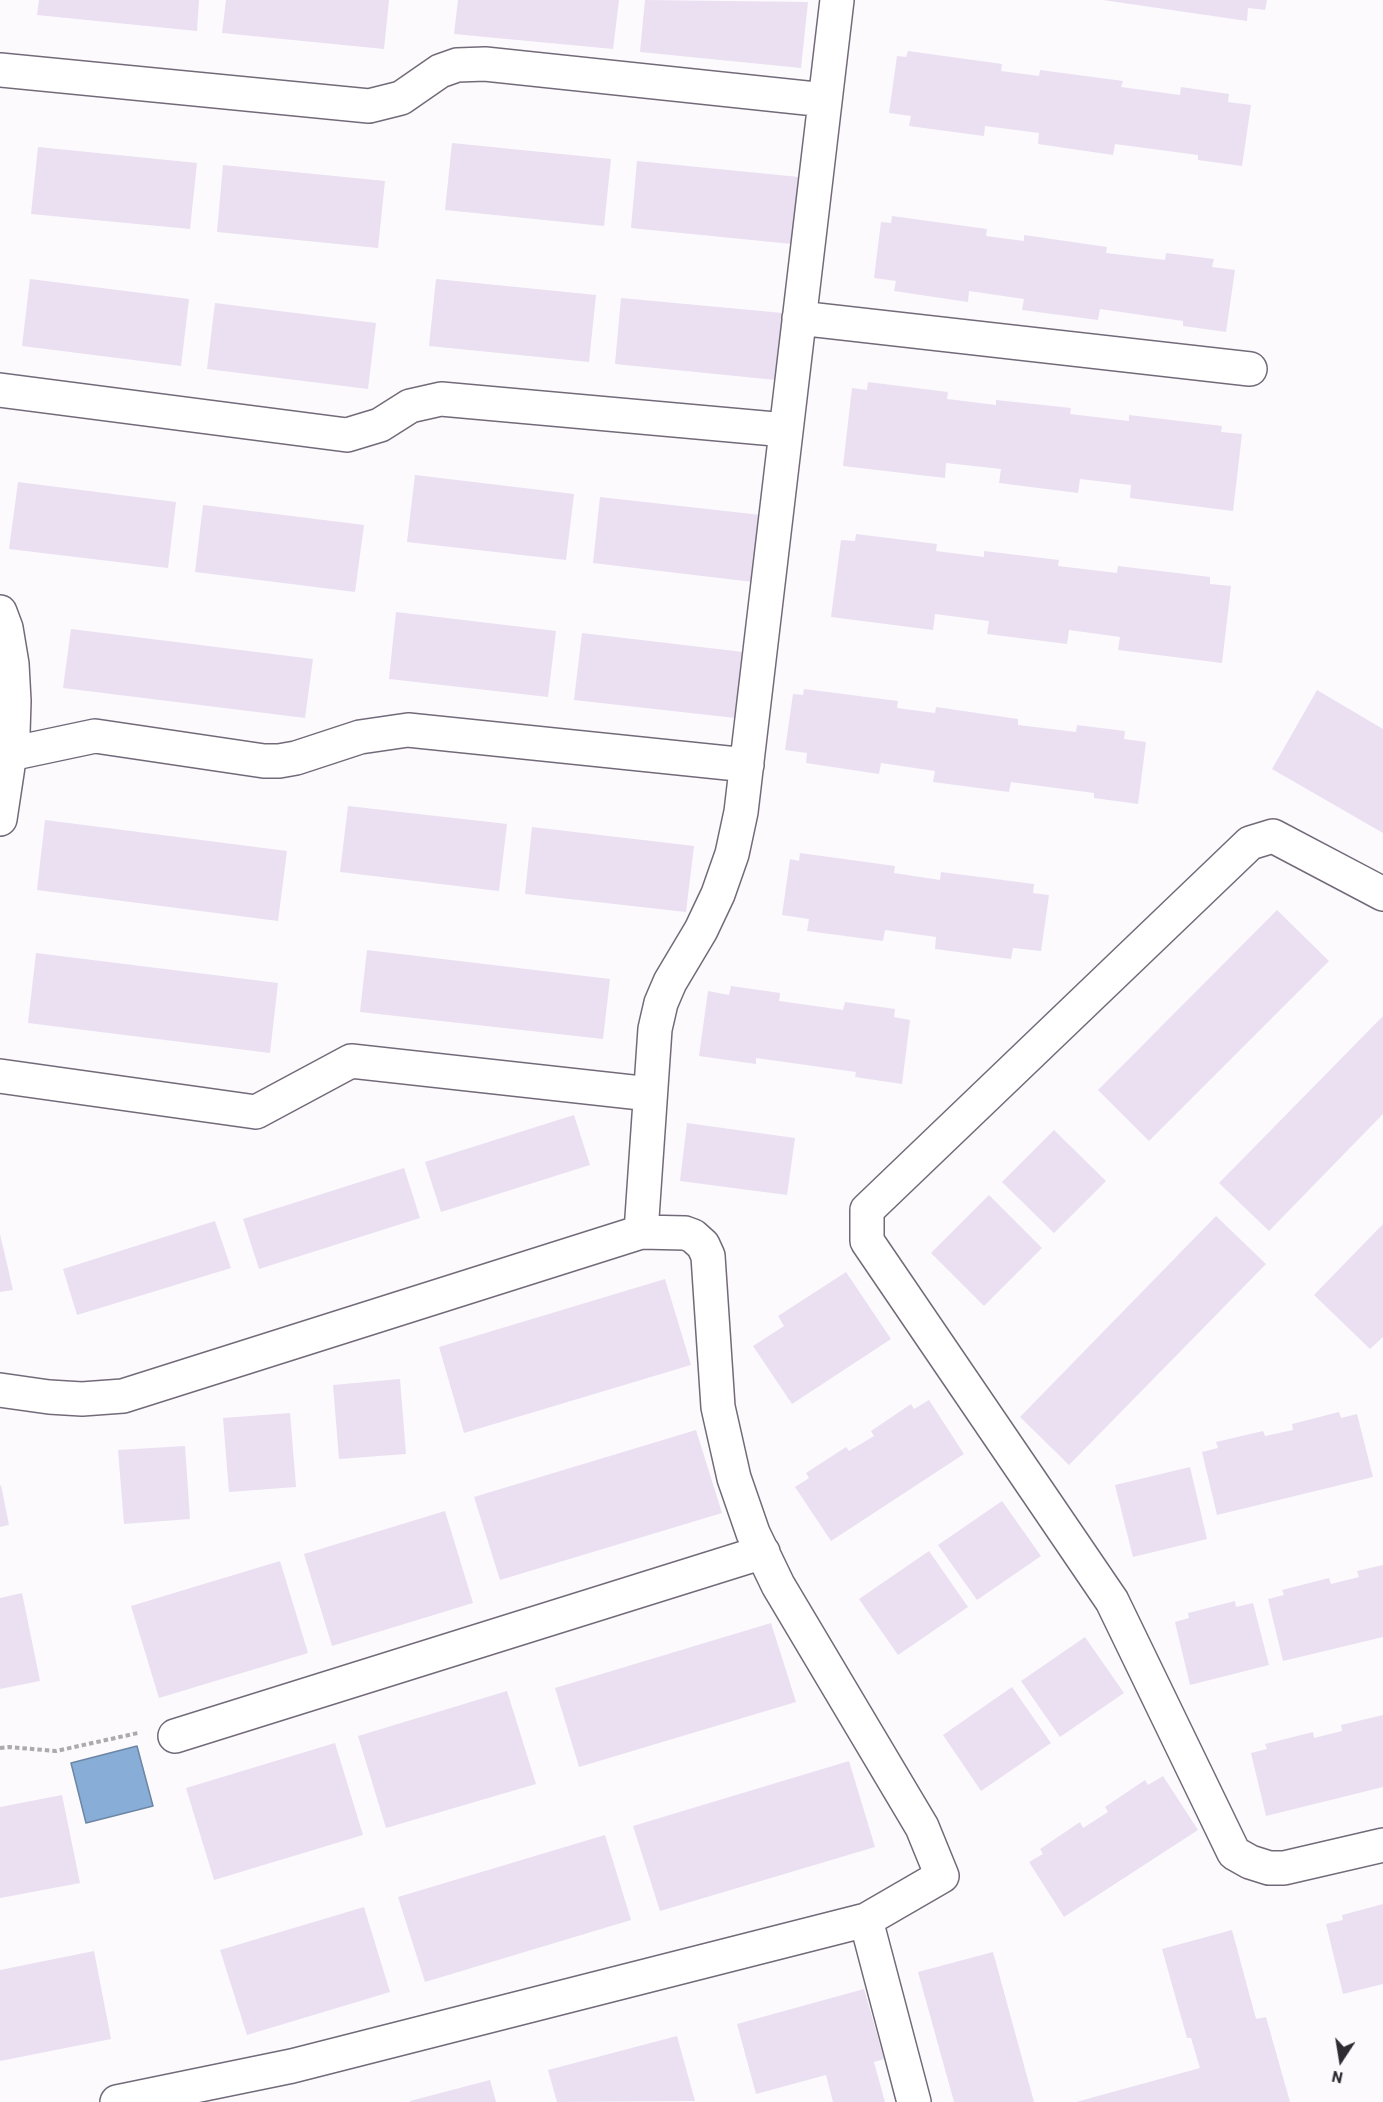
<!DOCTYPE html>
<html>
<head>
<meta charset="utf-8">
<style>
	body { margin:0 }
	#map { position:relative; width:1383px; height:2102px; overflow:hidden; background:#fcfafd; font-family:Barlow,sans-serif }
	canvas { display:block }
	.north { position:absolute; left:1311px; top:2030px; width:60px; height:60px; -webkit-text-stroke:4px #fcfafd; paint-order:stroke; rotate:192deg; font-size:16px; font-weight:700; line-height:24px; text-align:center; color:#2f2b32 }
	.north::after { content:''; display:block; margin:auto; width:21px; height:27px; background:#2f2b32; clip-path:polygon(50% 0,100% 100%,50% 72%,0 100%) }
</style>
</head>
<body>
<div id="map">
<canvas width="1383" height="2102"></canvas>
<div class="north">N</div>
</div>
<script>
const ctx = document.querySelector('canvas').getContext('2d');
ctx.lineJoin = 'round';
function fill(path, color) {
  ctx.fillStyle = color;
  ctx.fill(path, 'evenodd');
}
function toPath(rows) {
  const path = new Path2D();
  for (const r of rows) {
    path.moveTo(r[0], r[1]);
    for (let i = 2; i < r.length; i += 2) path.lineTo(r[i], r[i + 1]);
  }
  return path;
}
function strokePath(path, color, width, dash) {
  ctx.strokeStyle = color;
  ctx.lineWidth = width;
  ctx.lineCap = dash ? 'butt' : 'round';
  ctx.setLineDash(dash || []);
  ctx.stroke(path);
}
const water = toPath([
	[137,1746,153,1806,86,1823,71,1763,137,1746]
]);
const building = toPath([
	[39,0,199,0,197,31,37,15],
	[226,0,389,0,384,49,222,33],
	[458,0,619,0,613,49,454,34],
	[645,0,808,2,801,68,640,52],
	[1103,0,1267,0,1265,10,1248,8,1247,21],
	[908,51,1002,64,1001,71,1039,76,1040,70,1123,81,1121,87,1180,95,1181,87,1229,94,1228,102,1251,105,1242,166,1198,160,1198,155,1115,144,1113,155,1038,144,1039,133,985,126,984,136,909,126,911,116,889,113,897,56,906,57],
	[452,143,611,159,604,226,445,210],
	[38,147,197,163,190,229,31,214],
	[637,161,799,177,792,244,631,228],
	[223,165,385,181,378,248,217,232],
	[892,216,987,229,986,236,1024,241,1024,235,1107,247,1106,253,1165,260,1166,253,1214,259,1212,267,1235,270,1226,332,1183,326,1183,321,1100,309,1098,320,1022,310,1024,299,969,291,968,302,894,291,896,281,874,278,881,222,891,223],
	[30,279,189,299,181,366,22,346],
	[436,279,596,295,589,362,429,346],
	[621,298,783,313,776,380,615,364],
	[215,303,376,323,368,389,207,369],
	[868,382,948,392,947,399,996,405,996,400,1071,408,1070,414,1129,421,1129,415,1222,426,1221,432,1242,434,1233,511,1130,498,1131,485,1080,479,1078,493,999,483,1001,469,946,463,945,478,843,466,852,388,867,390],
	[415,475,574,494,566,560,407,542],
	[18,482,176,502,168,568,9,549],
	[600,497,761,515,753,582,593,563],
	[203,505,364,525,355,592,195,572],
	[856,534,937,544,936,551,984,557,984,551,1059,560,1058,566,1117,573,1118,566,1210,577,1210,584,1231,586,1222,663,1118,650,1120,637,1069,630,1067,644,987,634,989,621,935,614,933,630,831,617,841,540,855,541],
	[396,612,556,631,548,697,389,679],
	[71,629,313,659,305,718,63,688],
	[582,633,743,652,735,718,574,700],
	[804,689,898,701,897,708,935,713,936,707,1018,719,1018,725,1076,732,1077,725,1125,731,1124,739,1146,742,1138,804,1094,798,1094,793,1011,782,1009,792,933,782,935,771,881,763,879,774,806,763,807,753,785,750,793,694,803,695],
	[1317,690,1383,729,1383,833,1272,769],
	[348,806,507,824,499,891,340,872],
	[45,820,287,851,278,921,37,890],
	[532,827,694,846,686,912,525,894],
	[800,853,895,866,894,873,940,880,941,872,1034,884,1033,893,1049,895,1041,951,1013,948,1011,959,935,949,936,937,885,930,883,941,807,931,809,919,782,915,790,859,799,861],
	[1277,910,1329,961,1149,1141,1098,1090],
	[367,950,610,979,603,1039,360,1012],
	[36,953,278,983,270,1053,28,1023],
	[731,986,780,993,779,1001,843,1010,845,1002,895,1009,894,1017,910,1020,902,1084,855,1077,856,1072,756,1058,756,1064,699,1056,708,991,729,995],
	[1383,1016,1383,1114,1269,1231,1219,1183],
	[574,1115,590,1165,441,1212,425,1162],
	[687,1123,795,1138,787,1195,680,1181],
	[1054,1130,1106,1181,1054,1233,1002,1182],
	[404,1168,420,1218,259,1269,243,1219],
	[989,1195,1042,1248,984,1306,931,1253],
	[1216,1216,1266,1264,1069,1465,1020,1417],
	[215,1221,231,1268,77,1315,63,1269],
	[1383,1224,1383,1337,1370,1349,1314,1295],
	[0,1234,13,1290,0,1292],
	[846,1272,891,1339,792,1404,753,1346,784,1326,778,1316],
	[665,1279,691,1365,464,1433,439,1347],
	[400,1379,406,1454,339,1459,333,1385],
	[929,1400,964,1454,831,1541,795,1487,809,1478,806,1473,846,1447,849,1451,874,1436,871,1431,911,1404,914,1409],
	[1339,1412,1341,1418,1357,1414,1373,1477,1217,1515,1202,1452,1218,1448,1216,1442,1263,1431,1265,1436,1293,1430,1292,1424],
	[290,1413,296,1487,229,1492,223,1418],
	[696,1430,722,1513,500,1580,474,1497],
	[185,1446,190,1519,124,1524,118,1450],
	[1190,1467,1207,1539,1133,1557,1115,1485],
	[1,1485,9,1525,0,1527,0,1486],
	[1002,1501,1041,1556,977,1600,938,1545],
	[445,1511,473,1603,332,1646,304,1554],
	[929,1551,968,1607,898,1655,859,1599],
	[280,1561,308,1653,159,1698,131,1606],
	[1383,1565,1383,1637,1283,1661,1268,1599,1284,1595,1282,1590,1329,1578,1331,1584,1359,1577,1357,1571],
	[22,1593,40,1681,0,1689,0,1598],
	[1235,1601,1236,1607,1253,1603,1269,1665,1190,1685,1175,1622,1189,1618,1188,1613],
	[771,1623,796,1702,579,1767,555,1688],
	[1085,1637,1124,1693,1060,1737,1021,1681],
	[1012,1687,1051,1743,981,1791,943,1735],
	[507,1691,536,1784,386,1828,358,1736],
	[1383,1715,1383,1787,1266,1816,1251,1753,1267,1749,1265,1744,1313,1732,1314,1738,1342,1731,1341,1725],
	[335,1743,363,1835,214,1880,186,1788],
	[849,1761,875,1847,660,1911,633,1826],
	[1163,1776,1198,1830,1064,1917,1029,1862,1043,1854,1040,1849,1080,1822,1083,1828,1108,1812,1105,1807,1145,1780,1148,1785],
	[62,1795,80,1883,0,1898,0,1807],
	[605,1835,631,1920,425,1982,398,1897],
	[1383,1904,1383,1984,1343,1994,1326,1924,1343,1920,1342,1915],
	[364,1907,390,1992,247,2035,220,1950],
	[1232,1930,1256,2019,1266,2017,1290,2102,1076,2102,1200,2068,1191,2038,1187,2038,1162,1949],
	[94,1951,111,2039,0,2061,0,1970],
	[993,1952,1034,2102,954,2102,918,1972],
	[864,1989,884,2059,874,2062,885,2102,833,2102,826,2075,756,2094,737,2024],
	[677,2036,695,2101,557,2102,548,2070],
	[490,2080,496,2102,410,2102,410,2101]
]);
const path = toPath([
	[0,1748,9,1747,56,1751,138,1733]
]);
const minor = toPath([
	[0,70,369,106,401,98,440,71,457,65,485,64,825,100],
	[799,318,1250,369],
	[0,390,347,435,380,425,410,406,441,399,786,430],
	[0,612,6,628,12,664,14,701,13,733,0,819],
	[10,754,95,736,264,761,279,761,296,758,360,737,408,730,747,765],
	[1383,894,1273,836,1250,843,867,1210,867,1241,1112,1601,1234,1853,1250,1862,1269,1868,1284,1868,1383,1845],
	[0,1076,256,1112,351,1061,650,1094],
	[641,1232,655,1029,661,1003,670,982,701,930,718,894,732,854,741,812,837,0],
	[0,1390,49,1397,82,1399,123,1396,641,1232,685,1233,693,1236,703,1245,708,1256,718,1407,734,1478,753,1533,778,1585,922,1827,942,1876,866,1920,292,2066,117,2102],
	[175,1736,763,1552],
	[866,1920,914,2102]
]);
fill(water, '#88add6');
strokePath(water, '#6d86a5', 1.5);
fill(building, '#eae0f2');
strokePath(minor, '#736a79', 36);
strokePath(path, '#adaaaf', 4, [4.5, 3]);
strokePath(minor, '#fff', 33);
</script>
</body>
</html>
